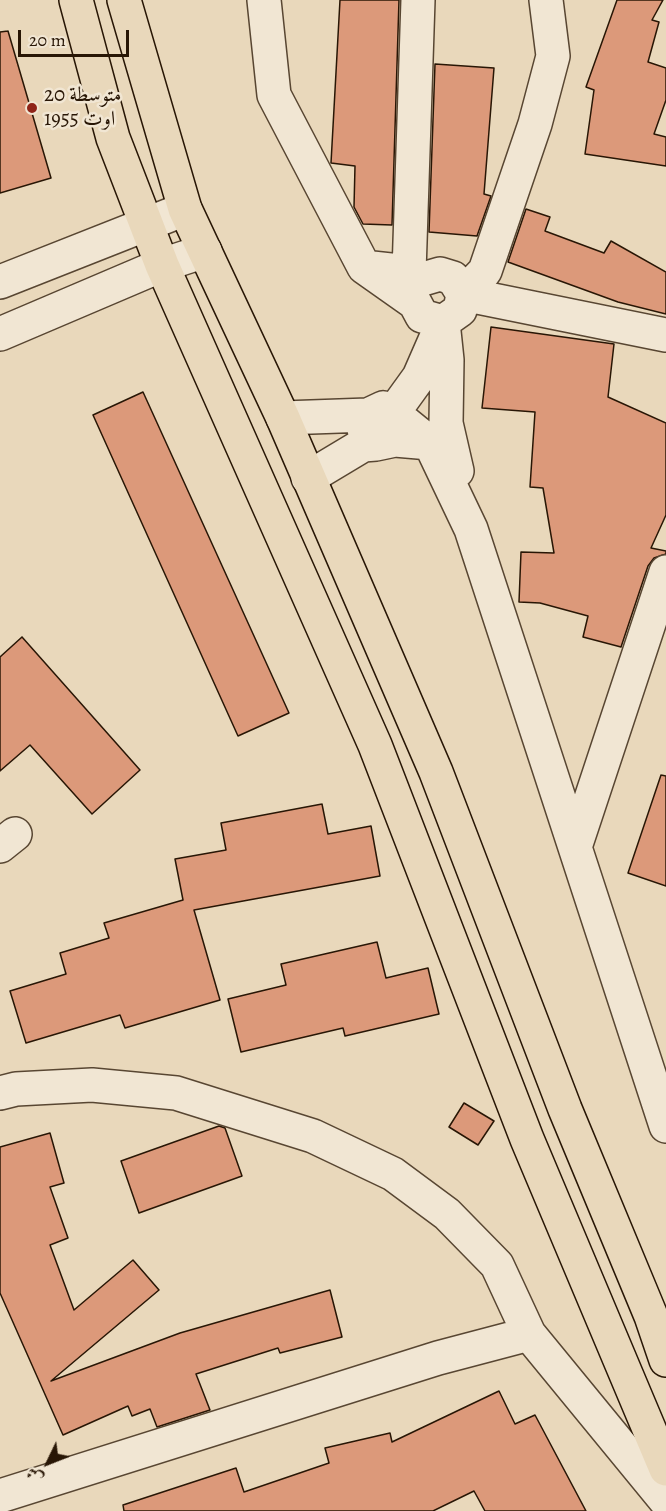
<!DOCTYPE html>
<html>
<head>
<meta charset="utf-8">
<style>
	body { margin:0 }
	#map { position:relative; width:666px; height:1511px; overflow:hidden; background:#e9d8bb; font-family:Alegreya,Amiri,serif }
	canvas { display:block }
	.north { position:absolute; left:18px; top:1433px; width:60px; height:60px; -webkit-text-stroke:4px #f1e6d3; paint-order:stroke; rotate:227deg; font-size:16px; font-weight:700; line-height:24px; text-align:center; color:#281605 }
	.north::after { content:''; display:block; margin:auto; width:21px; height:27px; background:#281605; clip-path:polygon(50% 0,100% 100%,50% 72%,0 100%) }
	.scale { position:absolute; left:18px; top:30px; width:111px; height:27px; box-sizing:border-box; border:3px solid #281605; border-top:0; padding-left:8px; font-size:18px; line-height:21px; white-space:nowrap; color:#281605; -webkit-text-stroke:4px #f1e6d3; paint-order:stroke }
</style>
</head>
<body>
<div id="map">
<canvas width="666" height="1511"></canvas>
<div class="north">ش</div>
<div class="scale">20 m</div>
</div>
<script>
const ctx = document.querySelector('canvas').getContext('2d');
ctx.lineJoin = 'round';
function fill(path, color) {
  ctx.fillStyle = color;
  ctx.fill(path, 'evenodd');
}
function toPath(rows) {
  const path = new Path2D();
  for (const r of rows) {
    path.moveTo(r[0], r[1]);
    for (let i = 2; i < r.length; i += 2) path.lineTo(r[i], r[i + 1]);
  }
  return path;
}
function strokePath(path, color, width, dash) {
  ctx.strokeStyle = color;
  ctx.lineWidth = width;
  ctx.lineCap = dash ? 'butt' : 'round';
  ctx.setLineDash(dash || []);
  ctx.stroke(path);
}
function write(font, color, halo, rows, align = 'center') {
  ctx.font = font + ' Alegreya,Amiri,serif';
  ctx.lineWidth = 5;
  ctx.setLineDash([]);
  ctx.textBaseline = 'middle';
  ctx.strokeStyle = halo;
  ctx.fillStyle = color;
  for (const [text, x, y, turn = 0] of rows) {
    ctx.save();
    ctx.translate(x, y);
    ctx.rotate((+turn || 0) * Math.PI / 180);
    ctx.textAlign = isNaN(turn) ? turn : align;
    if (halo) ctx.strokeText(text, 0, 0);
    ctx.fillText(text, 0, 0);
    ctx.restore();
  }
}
const building = toPath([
	[340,0,399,0,392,225,363,224,354,207,355,166,331,163,340,0],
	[617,0,663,0,652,20,659,22,648,62,666,68,666,100,654,134,666,137,666,166,585,154,594,90,586,87,617,0],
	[8,31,51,178,0,193,0,32,8,31],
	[435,64,494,68,484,194,491,196,477,236,429,232,435,64],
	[526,209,550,217,545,231,604,253,611,241,666,272,666,314,618,302,508,262,526,209],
	[491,327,614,344,608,397,666,423,666,515,651,548,666,551,666,554,654,558,648,566,621,647,583,637,588,616,540,603,519,602,521,552,554,553,543,488,530,487,535,412,482,408,491,327],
	[143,392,289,713,238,736,93,415,143,392],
	[22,637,140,770,92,814,30,745,0,771,0,657,22,637],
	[661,775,666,776,666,886,628,873,661,775],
	[322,804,328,834,371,826,380,876,194,910,220,1000,125,1028,120,1015,26,1043,10,991,66,974,60,953,109,938,104,923,183,900,175,859,226,850,221,823,322,804],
	[377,942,386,978,428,968,439,1014,345,1036,343,1028,241,1052,228,999,286,985,281,964,377,942],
	[464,1103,494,1121,478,1145,449,1127,464,1103],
	[219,1126,225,1128,242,1176,139,1213,121,1161,219,1126],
	[50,1133,64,1183,50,1187,68,1238,50,1245,74,1310,133,1260,159,1290,51,1381,180,1333,330,1290,342,1337,280,1353,278,1348,196,1374,210,1410,157,1427,150,1409,132,1416,128,1406,63,1435,0,1293,0,1147,50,1133],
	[499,1391,515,1424,535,1415,586,1511,485,1511,474,1491,433,1511,124,1511,123,1505,236,1468,244,1492,329,1463,325,1448,390,1433,392,1442,499,1391]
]);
const minor = toPath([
	[264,0,274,95,364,267,415,303,422,316,443,322,447,360,446,423,457,471],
	[372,268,409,272,423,279,440,274,453,278,463,294,666,335],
	[409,272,418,0],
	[0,282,185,209],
	[0,334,162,265,205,251],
	[393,413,419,377,443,322,460,310,463,294,485,271,535,124,553,56,546,0],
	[398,417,430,443,471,529,666,1126],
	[283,418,368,415],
	[400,430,398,417,383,408,368,415,363,425,366,437,376,444,395,440,430,443],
	[308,478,363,445,376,444],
	[576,844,666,572],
	[0,846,15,834],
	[0,1093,16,1089,92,1085,176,1093,313,1136,393,1174,447,1214,497,1265,529,1334,666,1501],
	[0,1496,438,1358,529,1334]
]);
const major = toPath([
	[76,0,113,138,162,265,375,745,527,1139,666,1469],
	[124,0,185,209,283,418,436,772,565,1109,651,1316,666,1360]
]);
const markers = [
	[32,108,6,"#8f2418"]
];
const poiNames = [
	["متوسطة 20",44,96],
	["اوت 1955",44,120]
];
fill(building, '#dc997a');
strokePath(building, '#281605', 1.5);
strokePath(minor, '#584632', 36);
strokePath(major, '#281605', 36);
strokePath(minor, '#f1e6d3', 33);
strokePath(major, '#e9d8bb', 33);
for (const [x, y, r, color] of markers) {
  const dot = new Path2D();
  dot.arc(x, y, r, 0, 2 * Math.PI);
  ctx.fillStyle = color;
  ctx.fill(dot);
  strokePath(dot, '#f1e6d3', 2);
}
write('21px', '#281605', '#f1e6d3', poiNames, 'left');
</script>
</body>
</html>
